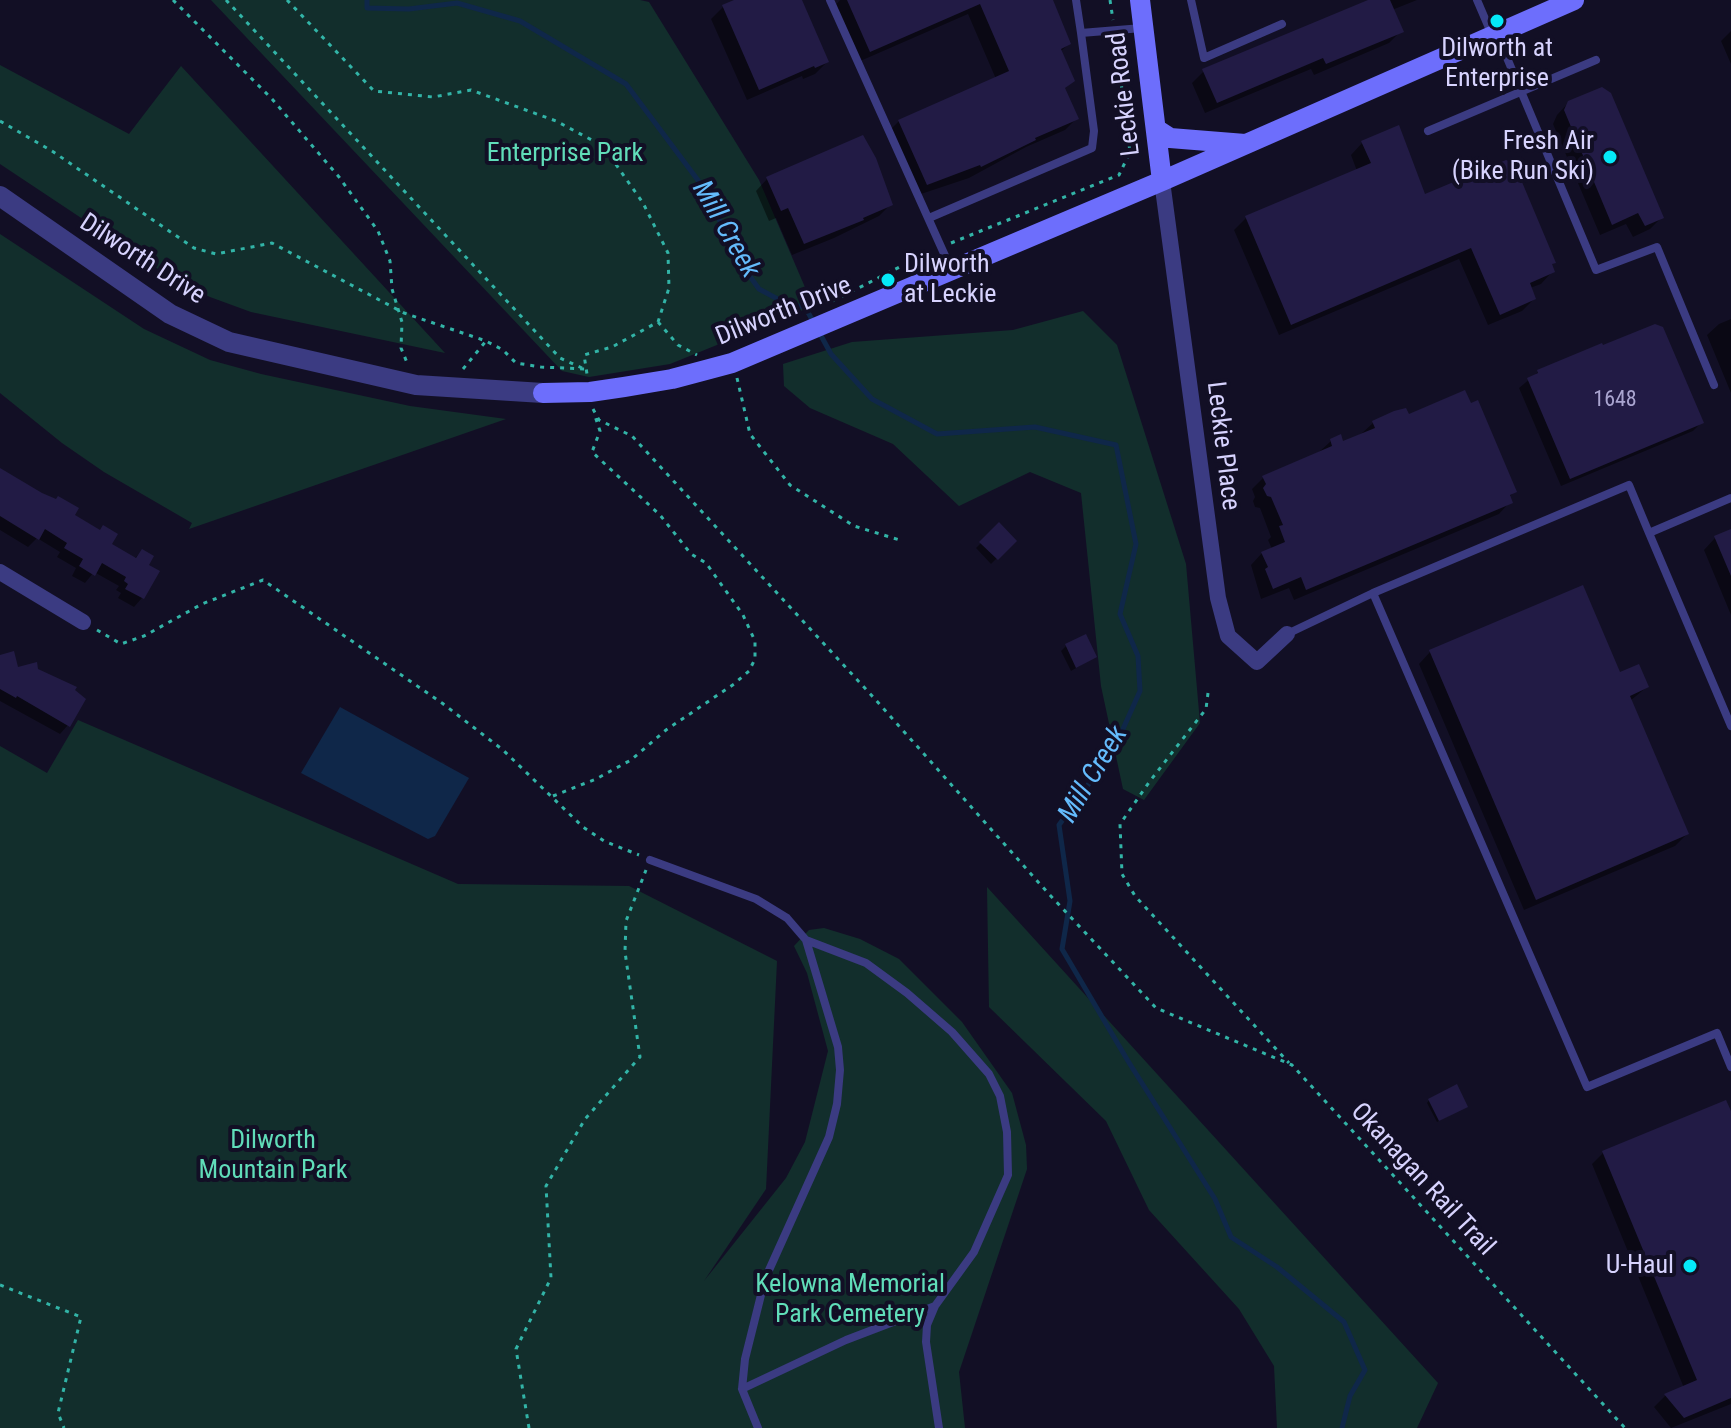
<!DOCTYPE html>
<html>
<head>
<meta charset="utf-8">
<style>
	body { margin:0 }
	canvas { display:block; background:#120f25 }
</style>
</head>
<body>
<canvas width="1731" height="1428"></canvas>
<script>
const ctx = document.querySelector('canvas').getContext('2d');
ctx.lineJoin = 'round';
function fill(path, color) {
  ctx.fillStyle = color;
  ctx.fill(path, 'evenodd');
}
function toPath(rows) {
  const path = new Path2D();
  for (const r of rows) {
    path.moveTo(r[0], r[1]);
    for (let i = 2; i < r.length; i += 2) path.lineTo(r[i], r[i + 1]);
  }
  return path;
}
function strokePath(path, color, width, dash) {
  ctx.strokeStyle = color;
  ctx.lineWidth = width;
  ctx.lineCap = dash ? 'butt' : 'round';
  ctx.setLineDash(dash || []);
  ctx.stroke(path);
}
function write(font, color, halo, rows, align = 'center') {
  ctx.font = font + ' "Roboto Condensed",sans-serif';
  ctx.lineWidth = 8;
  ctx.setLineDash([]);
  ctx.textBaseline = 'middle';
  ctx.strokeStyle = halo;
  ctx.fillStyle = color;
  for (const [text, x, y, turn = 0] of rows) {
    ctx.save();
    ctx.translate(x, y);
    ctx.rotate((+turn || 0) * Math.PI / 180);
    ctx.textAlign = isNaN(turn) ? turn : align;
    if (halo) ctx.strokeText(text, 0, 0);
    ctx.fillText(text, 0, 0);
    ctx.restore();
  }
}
const green = toPath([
	[211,0,640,0,649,2,759,180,813,306,670,364,589,377,562,371],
	[0,65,129,134,181,66,445,353,251,312,210,297,173,279,0,164],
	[0,234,144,329,210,360,261,374,410,406,506,419,189,529,192,523,104,472,62,443,0,393],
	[1083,311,1117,345,1186,564,1200,723,1144,800,1123,789,1101,686,1081,493,1030,472,959,506,893,444,810,408,784,386,783,364,852,342,1013,330],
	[78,720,458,884,629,886,777,961,766,1189,704,1281,786,1178,805,1142,828,1051,807,973,794,946,809,930,824,928,860,939,899,959,962,1022,1012,1093,1026,1145,1027,1169,959,1372,965,1428,0,1428,0,746,47,773],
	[987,887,1438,1383,1417,1428,1277,1428,1274,1366,1239,1309,1149,1210,1106,1121,989,1007]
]);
const water = toPath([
	[340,707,469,778,435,836,428,839,301,773]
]);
const shadow = toPath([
	[738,0,800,0,827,62,815,74,803,79,802,76,747,100,711,19,723,7],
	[840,0,1051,0,1069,44,1060,52,1073,80,1064,89,1077,118,1065,130,1026,147,969,178,915,196,887,133,899,121,996,79,968,14,858,62,834,7],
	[1373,0,1417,0,1392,10,1401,31,1389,43,1314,75,1311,69,1205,113,1192,83,1204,71],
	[1731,31,1731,64,1721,41],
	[1569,102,1662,217,1650,229,1633,237,1626,224,1600,235,1553,124,1557,115],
	[1362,143,1424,197,1550,266,1552,272,1541,284,1530,288,1534,299,1522,311,1488,325,1459,259,1279,335,1234,230,1246,218,1357,171,1351,155],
	[767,179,891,204,879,216,834,238,792,255,776,218,769,221,756,191],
	[1731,319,1731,393,1707,335,1719,324],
	[1538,372,1701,423,1693,431,1561,486,1519,388],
	[1408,417,1514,492,1508,498,1510,502,1499,514,1294,600,1289,588,1261,599,1251,565,1262,553,1272,549,1268,540,1271,537,1260,508,1255,507,1253,501,1255,497,1252,489,1263,478,1319,452,1331,441,1342,444,1361,434,1373,423],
	[0,472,134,559,142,551,146,565,142,598,134,607,118,598,121,593,116,590,119,586,94,572,85,583,72,576,76,568,57,557,60,552,37,538,28,547,0,530],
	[999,525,1014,541,991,564,976,548],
	[1731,531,1731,615,1704,550,1715,538],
	[1066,646,1095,657,1071,671,1061,651],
	[1430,652,1619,675,1647,687,1630,701,1687,834,1675,846,1524,910,1419,664],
	[0,657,16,669,68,725,60,734,0,701],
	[1429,1100,1464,1108,1437,1122,1427,1103],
	[1731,1116,1731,1404,1671,1428,1654,1407,1665,1396,1684,1388,1592,1164,1603,1153]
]);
const stream = toPath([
	[367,0,367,8,409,9,457,3,520,21,626,84,712,199,729,247,759,289,787,304,805,307,814,323],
	[819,332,831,354,872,399,937,434,1035,427,1116,445,1136,544,1120,614,1138,656,1140,691,1114,749,1059,825,1070,901,1062,949,1128,1061,1215,1199,1231,1237,1277,1267,1344,1322,1365,1370,1350,1396,1342,1428]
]);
const building = toPath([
	[734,0,802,0,829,62,815,68,814,66,759,90,722,5],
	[847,0,1053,0,1071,44,1061,49,1075,81,1065,88,1079,119,1035,138,1036,140,981,167,980,165,927,185,898,120,1009,71,980,4,870,52],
	[1368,0,1390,0,1404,32,1326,64,1323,58,1217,103,1202,69],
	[1602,87,1611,93,1664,218,1645,226,1638,213,1612,225,1564,110,1568,101],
	[1399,125,1425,194,1506,160,1514,163,1556,263,1552,264,1555,272,1530,283,1536,299,1500,315,1471,248,1291,325,1245,216,1371,163,1361,141],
	[863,135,876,158,893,205,863,218,864,220,804,244,788,208,781,211,766,177],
	[1655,324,1663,327,1704,423,1570,479,1527,378,1538,373,1537,370,1602,343,1603,345],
	[1465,390,1471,403,1478,400,1517,492,1510,495,1513,503,1306,590,1301,577,1273,589,1265,569,1268,567,1261,552,1285,542,1279,526,1283,525,1271,497,1267,496,1263,488,1266,484,1262,476,1332,446,1330,439,1341,434,1343,441,1375,428,1372,421,1394,411,1406,408,1409,414],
	[0,468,42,493,56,499,58,496,79,508,75,515,100,530,103,525,118,534,112,544,136,558,142,549,154,556,149,565,160,571,144,599,125,589,128,584,124,581,126,577,102,563,95,576,79,566,83,559,64,548,67,543,45,529,39,540,0,516],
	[999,522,1017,541,998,560,979,542],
	[1731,529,1731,576,1714,536],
	[1583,585,1620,672,1639,664,1649,687,1630,696,1689,834,1536,900,1429,650],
	[1086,634,1097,657,1076,668,1065,644],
	[14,651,18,667,37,662,38,669,77,687,75,690,86,699,70,727,17,696,16,698,0,689,0,655],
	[1457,1084,1468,1107,1439,1121,1428,1099],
	[1726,1100,1731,1111,1731,1398,1684,1418,1664,1394,1697,1380,1602,1151]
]);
const path = toPath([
	[173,0,272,99,339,177,378,231,390,261,392,289,402,322,401,348,408,365],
	[226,0,560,358,582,368],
	[287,0,374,91,433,97,471,90,556,121,603,146,643,203,668,253,669,288,658,322,612,347,584,355,587,374],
	[1110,0,1113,20],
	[0,121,52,151,194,248,216,254,272,243,404,313,486,341,503,350,516,363,541,367,585,369],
	[951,243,1119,175,1130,152,1116,43],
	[833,301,929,252],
	[658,322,678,345,697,355],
	[463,369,486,341],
	[737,378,750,434,790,485,854,526,903,541],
	[593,409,599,420,632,436,874,698,1048,893,1156,1008,1292,1065,1625,1428],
	[97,630,121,644,144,636,202,604,263,580,442,703,503,750,583,827,604,841,639,855],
	[1208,693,1206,709,1150,781,1120,824,1122,874,1135,896,1289,1063],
	[553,796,596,779,631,760,666,730,734,684,749,671,755,659,755,641,743,615,706,563,691,554,660,515,592,452,600,431,595,416],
	[0,1285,81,1317,58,1413,64,1428],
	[529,1428,516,1349,551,1278,546,1186,585,1119,640,1057,625,952,626,921,646,870]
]);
const service = toPath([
	[830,0,951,269],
	[1076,0,1081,33],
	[1191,0,1204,58,1282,24],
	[1477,0,1492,35],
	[1497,34,1596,270,1657,247,1714,385],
	[1428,131,1596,60],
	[929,218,1092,148,1094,131,1081,33,1142,28],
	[1649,533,1731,726],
	[1373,593,1587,1087,1717,1033,1731,1067],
	[1287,634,1373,593,1629,485,1649,533,1731,498],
	[650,860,756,899,787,918,806,940,838,1047,840,1070,837,1104,829,1137,765,1279,745,1359,742,1389,758,1428],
	[935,1306,927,1325,926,1342,939,1428],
	[742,1389,846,1340,935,1306,974,1252,1008,1175,1007,1132,1000,1096,989,1074,952,1032,907,993,866,963,806,940]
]);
const minor = toPath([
	[1162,181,1218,598,1228,636,1257,662,1287,634],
	[0,572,83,622]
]);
const tertiary = toPath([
	[0,196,170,314,229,342,416,385,543,393]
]);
const secondary = toPath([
	[1140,0,1162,181],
	[1156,129,1170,138,1245,144],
	[543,393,590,392,624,387,672,379,732,363,1162,181,1574,0]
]);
const markers = [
	[1497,21,8,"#05e9f8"],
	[1610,157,8,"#05e9f8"],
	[888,280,8,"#05e9f8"],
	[1690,1266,8,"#05e9f8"]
];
const numberNames = [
	["1648",1615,400]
];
const poiNames = [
	["Dilworth at",1497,49,"center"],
	["Enterprise",1497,79,"center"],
	["Fresh Air",1594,142],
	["(Bike Run Ski)",1594,172],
	["Dilworth",904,265,"left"],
	["at Leckie",904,295,"left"],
	["U-Haul",1674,1266]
];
const streetNames = [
	["Leckie Road",1125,94,-97],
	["Dilworth Drive",142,260,33],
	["Dilworth Drive",784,312,-22],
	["Leckie Place",1222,446,83],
	["Okanagan Rail Trail",1422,1180,47]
];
const parkNames = [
	["Enterprise Park",565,154],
	["Dilworth",273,1141],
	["Mountain Park",273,1171],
	["Kelowna Memorial",850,1285],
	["Park Cemetery",850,1315]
];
const waterNames = [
	["Mill Creek",725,230,60],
	["Mill Creek",1094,775,-59]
];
fill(green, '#122e2c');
fill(water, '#0f2749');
fill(shadow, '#0007');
strokePath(stream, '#0f2749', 5);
fill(building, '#221b45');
strokePath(path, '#32b4a7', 3, [4, 6]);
strokePath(service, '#3b3b82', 8);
strokePath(minor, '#3b3b82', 16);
strokePath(tertiary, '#3b3b82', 20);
strokePath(secondary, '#6d6efc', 20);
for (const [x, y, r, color] of markers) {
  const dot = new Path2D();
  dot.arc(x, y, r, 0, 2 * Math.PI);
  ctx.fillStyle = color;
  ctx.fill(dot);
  strokePath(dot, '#120f25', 3);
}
write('22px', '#aaa5d0', null, numberNames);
write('26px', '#d7d3fe', '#120f25', poiNames, 'right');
write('26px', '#d7d3fe', '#120f25', streetNames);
write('26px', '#60ddb9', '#120f25', parkNames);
write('italic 28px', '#64bbfc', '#120f25', waterNames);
</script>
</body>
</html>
